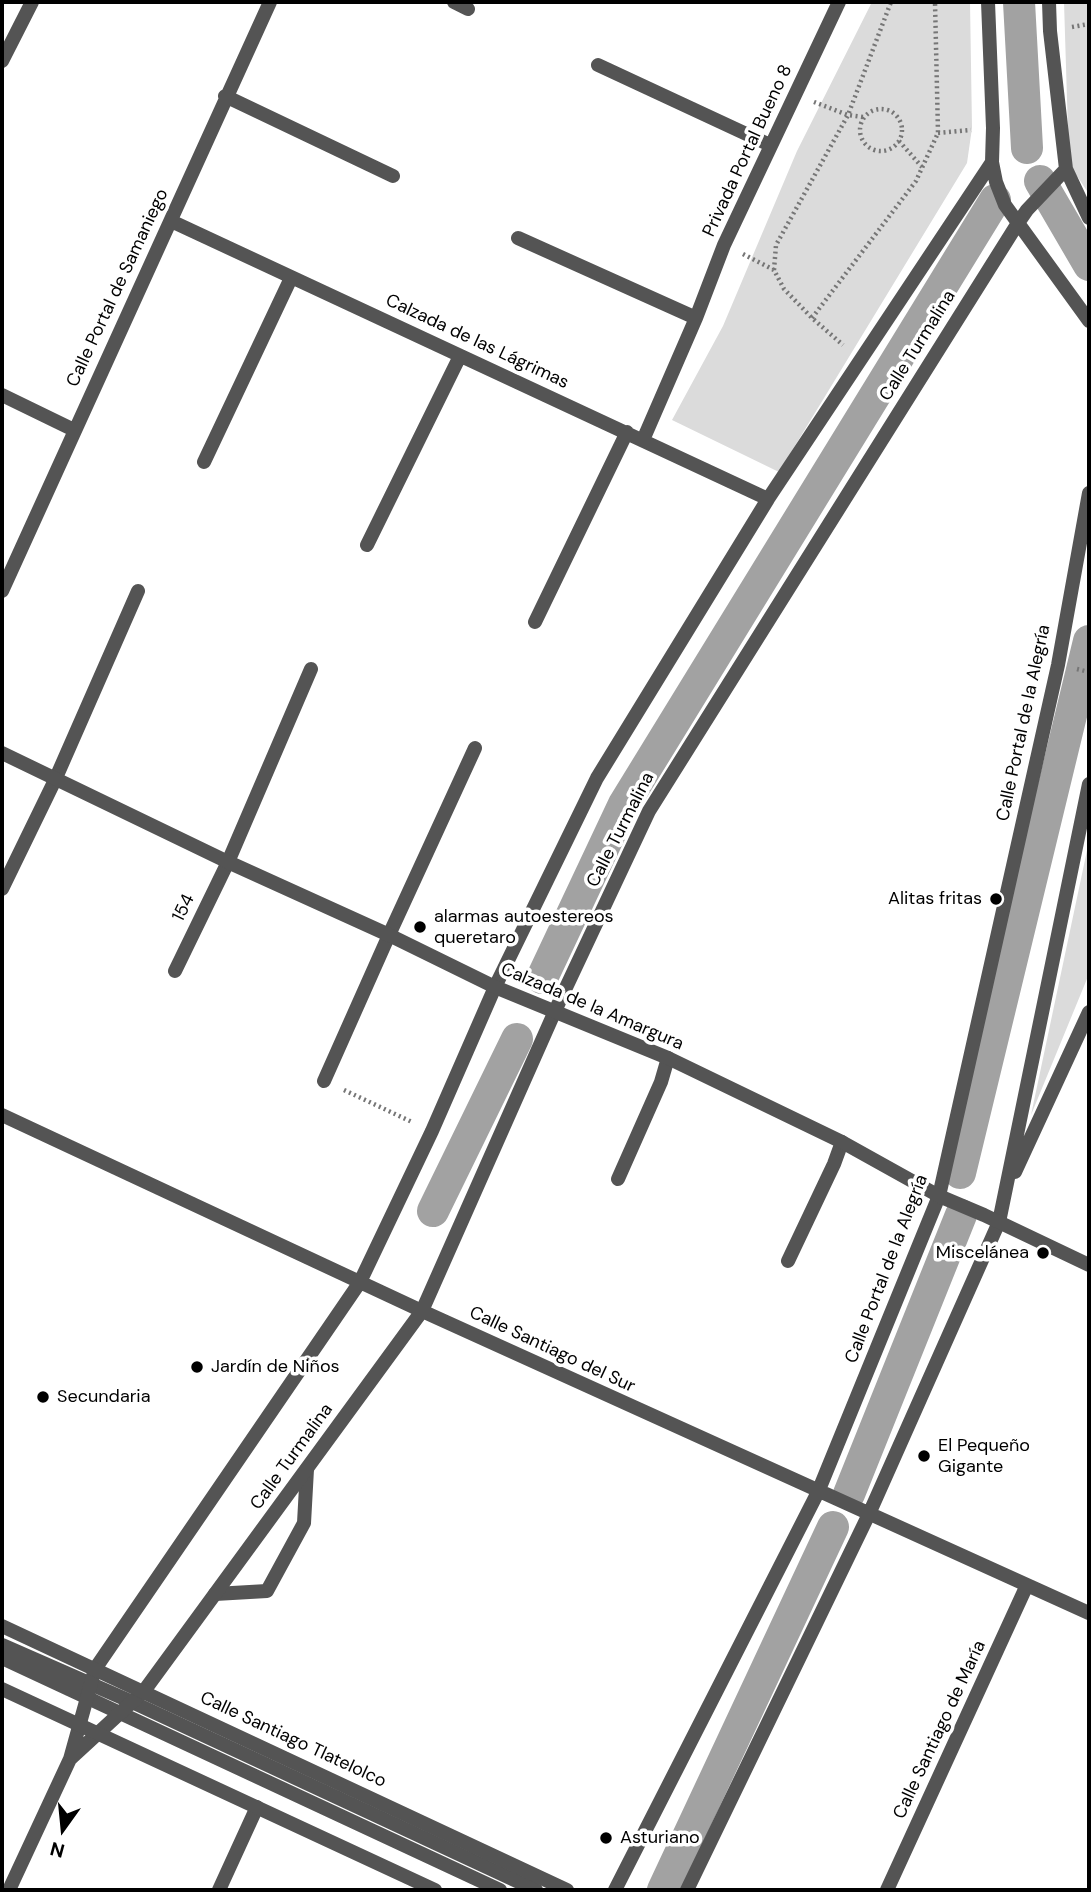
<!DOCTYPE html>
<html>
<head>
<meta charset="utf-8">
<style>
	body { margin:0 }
	#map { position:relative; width:1091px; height:1892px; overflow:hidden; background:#fff; font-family:"DM Sans",sans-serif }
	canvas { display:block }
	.frame { position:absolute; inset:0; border:4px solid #000; pointer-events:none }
	.north { position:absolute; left:28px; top:1794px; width:70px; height:70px; -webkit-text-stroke:5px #fff; paint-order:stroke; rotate:195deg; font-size:19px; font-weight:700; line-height:28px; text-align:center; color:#000 }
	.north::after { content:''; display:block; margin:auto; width:24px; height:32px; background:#000; clip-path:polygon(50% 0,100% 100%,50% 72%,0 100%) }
</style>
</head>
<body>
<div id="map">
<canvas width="1091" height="1892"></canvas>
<div class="frame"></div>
<div class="north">N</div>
</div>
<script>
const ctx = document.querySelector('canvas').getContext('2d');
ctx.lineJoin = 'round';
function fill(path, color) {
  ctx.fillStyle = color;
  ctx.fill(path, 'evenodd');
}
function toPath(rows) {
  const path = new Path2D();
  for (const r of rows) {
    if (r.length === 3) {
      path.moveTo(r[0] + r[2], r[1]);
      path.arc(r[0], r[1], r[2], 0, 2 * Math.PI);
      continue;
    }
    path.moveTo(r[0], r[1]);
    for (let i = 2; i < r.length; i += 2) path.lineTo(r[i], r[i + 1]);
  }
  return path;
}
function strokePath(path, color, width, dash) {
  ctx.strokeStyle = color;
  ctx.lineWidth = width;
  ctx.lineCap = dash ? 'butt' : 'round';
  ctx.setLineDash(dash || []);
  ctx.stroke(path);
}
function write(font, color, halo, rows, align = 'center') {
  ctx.font = font + ' "DM Sans",sans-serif';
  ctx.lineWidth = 7;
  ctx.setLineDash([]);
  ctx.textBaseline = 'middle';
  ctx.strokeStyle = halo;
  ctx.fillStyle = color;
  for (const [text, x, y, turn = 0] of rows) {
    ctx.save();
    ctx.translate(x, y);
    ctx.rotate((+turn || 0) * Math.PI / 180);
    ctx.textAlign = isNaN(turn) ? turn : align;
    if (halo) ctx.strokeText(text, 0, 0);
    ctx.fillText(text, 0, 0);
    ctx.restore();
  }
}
const green = toPath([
	[872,2,970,2,972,128,967,163,779,472,672,420,723,326,797,151],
	[1064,2,1089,2,1089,194,1069,164],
	[1089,841,1089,974,1031,1115]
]);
const canal = toPath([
	[1019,2,1027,148],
	[1040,181,1089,265],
	[542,978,624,804,995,200],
	[960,1173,1089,641],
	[433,1211,517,1039],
	[849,1494,961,1215],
	[663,1890,833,1527]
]);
const path = toPath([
	[1072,27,1089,24],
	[814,102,848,115,863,117],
	[881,130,21],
	[938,133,971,130],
	[899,141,922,167],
	[743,254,774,270,784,289,812,318,843,345],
	[774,270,776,245,848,115,891,2],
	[812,318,916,181,938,133,935,2],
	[1077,669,1089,672],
	[344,1090,412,1122]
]);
const service = toPath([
	[215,1594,267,1591,304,1523,307,1469],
	[2,1645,132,1702,536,1890],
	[2,1658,500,1890]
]);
const minor = toPath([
	[454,2,468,9],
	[1049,2,1050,31,1066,169,1089,218],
	[2,61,32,2],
	[598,65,770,145],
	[225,96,393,176],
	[992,162,996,182,1005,205,1089,321],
	[171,221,768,499],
	[518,238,696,318],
	[2,395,74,430],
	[643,440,696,318,724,245,839,2],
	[204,462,291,278],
	[367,545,460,356],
	[2,591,270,2],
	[535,622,627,432],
	[2,889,55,780,138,591],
	[175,971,228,862,311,669],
	[324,1081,389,935,475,748],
	[2,1115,422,1311,1089,1613],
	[1015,1172,1089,1012],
	[618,1179,661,1082,668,1058],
	[788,1261,834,1164,842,1142],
	[70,1759,144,1691,422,1311,555,1011,649,811,1018,223,1027,210,1066,169],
	[9,1890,70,1759,95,1669,360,1282,432,1131,495,987,597,778,768,499,992,162,993,128,988,2],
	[219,1890,257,1807],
	[615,1890,818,1492,939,1196,1058,665,1089,493],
	[687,1890,869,1514,999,1222,1089,784],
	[887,1890,1027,1585]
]);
const tertiary = toPath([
	[2,753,228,862,389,935,495,987,668,1058,842,1142,939,1196,984,1215,1089,1265],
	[2,1626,567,1890],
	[2,1689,435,1890]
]);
const markers = [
	[996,899,7,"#000"],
	[420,927,7,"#000"],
	[1043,1253,7,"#000"],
	[197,1367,7,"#000"],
	[43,1397,7,"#000"],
	[924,1456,7,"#000"],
	[606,1838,7,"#000"]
];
const streetNames = [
	["Privada Portal Bueno 8",748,151,-65],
	["Calle Portal de Samaniego",118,288,-65],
	["Calzada de las Lágrimas",477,342,25],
	["Calle Turmalina",918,346,-58],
	["Calle Portal de la Alegría",1024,723,-78],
	["Calle Turmalina",621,830,-63],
	["154",184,908,-64],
	["Calzada de la Amargura",592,1007,23],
	["Calle Portal de la Alegría",887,1269,-69],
	["Calle Santiago del Sur",552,1350,25],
	["Calle Turmalina",292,1457,-54],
	["Calle Santiago de María",940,1730,-65],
	["Calle Santiago Tlatelolco",293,1740,25]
];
const poiNames = [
	["Alitas fritas",982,899,"right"],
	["alarmas autoestereos",434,917],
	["queretaro",434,938],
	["Miscelánea",1029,1253,"right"],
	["Jardín de Niños",211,1367],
	["Secundaria",57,1397],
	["El Pequeño",938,1446],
	["Gigante",938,1467],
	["Asturiano",620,1838]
];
fill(green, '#dbdbdb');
strokePath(canal, '#a2a2a2', 32);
strokePath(path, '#767676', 4.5, [2, 3.5]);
strokePath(service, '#545454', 14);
strokePath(minor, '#545454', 14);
strokePath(tertiary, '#545454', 14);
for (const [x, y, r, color] of markers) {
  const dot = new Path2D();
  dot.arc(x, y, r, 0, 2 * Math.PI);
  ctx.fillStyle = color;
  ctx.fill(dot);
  strokePath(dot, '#fff', 2.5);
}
write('18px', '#000', '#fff', streetNames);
write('18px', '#000', '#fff', poiNames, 'left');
</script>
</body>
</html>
